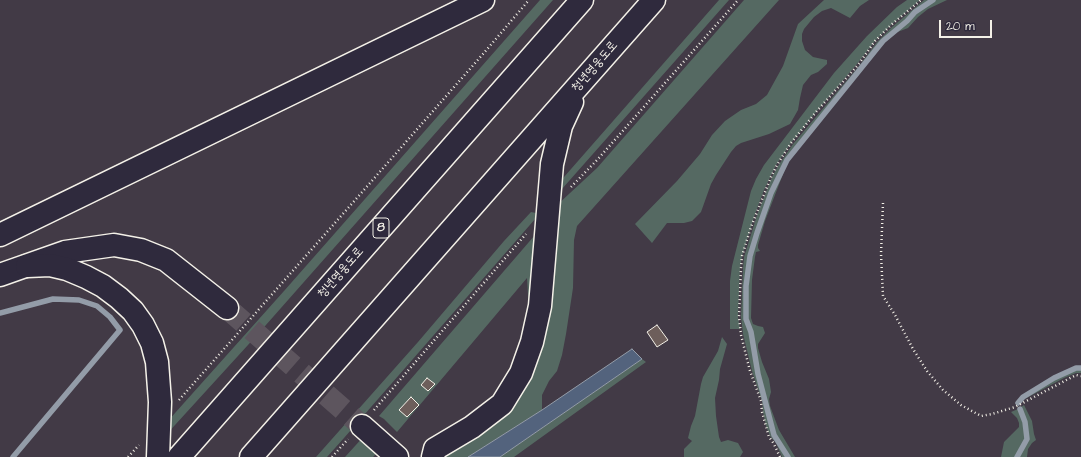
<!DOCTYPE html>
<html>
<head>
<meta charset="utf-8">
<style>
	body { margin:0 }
	#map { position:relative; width:1081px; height:457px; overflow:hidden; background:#423a46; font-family:"Architects Daughter",sans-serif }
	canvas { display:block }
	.scale { position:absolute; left:939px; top:20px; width:53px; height:18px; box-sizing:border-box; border:2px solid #f4f1e8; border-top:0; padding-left:5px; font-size:12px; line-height:14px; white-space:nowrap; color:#f4f1e8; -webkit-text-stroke:3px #2f2a3d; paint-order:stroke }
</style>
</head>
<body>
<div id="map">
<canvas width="1081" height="457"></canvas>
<div class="scale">20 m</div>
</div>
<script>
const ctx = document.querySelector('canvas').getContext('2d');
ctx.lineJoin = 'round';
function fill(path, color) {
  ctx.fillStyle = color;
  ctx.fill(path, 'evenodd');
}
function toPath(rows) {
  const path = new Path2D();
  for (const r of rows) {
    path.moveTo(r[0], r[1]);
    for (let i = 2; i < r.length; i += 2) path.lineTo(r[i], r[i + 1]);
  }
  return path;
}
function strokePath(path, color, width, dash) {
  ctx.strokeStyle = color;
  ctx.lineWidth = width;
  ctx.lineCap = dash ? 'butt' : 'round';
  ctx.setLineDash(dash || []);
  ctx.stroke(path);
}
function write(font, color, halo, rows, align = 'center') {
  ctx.font = font + ' "Architects Daughter","Poor Story",sans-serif';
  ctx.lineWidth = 3;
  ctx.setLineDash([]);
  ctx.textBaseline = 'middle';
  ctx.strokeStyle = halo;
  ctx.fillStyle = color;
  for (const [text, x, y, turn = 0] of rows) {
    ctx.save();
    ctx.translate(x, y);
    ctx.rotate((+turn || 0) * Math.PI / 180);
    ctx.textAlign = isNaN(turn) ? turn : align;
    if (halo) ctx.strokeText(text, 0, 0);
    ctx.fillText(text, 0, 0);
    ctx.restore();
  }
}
const green = toPath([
	[540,0,553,0,258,334,165,436,167,422,284,291],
	[719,0,729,0,554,198,557,185],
	[744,0,779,0,577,226,574,240,573,288,566,334,562,355,557,371,549,381,542,395,542,410,468,457,440,457,503,411,556,206,597,168],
	[824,0,875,0,869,0,860,6,850,18,831,8,822,11,814,17,804,29,802,34,802,41,805,50,813,57,827,60,827,64,818,72,811,75,803,85,800,98,798,110,790,124,769,134,741,143,736,146,731,152,716,175,711,184,701,212,692,221,684,223,667,223,652,243,635,224,677,181,700,154,712,135,725,121,741,110,756,104,767,95,783,66,798,24],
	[907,0,920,0,891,25,875,41,857,64,816,112,791,143,776,165,764,190,755,214,742,256,740,268,738,317,740,329,730,329,730,281,732,266,751,191,756,179,764,165,834,73,867,36,897,7],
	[924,0,929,0,914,11,906,20,881,40,785,159,769,192,755,233,748,256,744,286,745,319,749,332,757,375,772,436,786,457,782,457,776,443,770,436,766,426,763,412,762,401,752,371,743,334,741,317,743,268,744,257,753,228,757,215,772,177,778,166,793,144,859,66,877,42,892,27],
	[934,0,947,0,928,9,918,17,908,28,895,33,908,22,916,13],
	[788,161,765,221,758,245,758,248,760,251,756,252,755,257,752,280,751,318,753,324,758,326,763,327,765,333,758,344,758,348,762,362,769,379,771,392,769,399,770,406,779,430,795,457,790,457,776,434,760,374,752,331,747,318,747,286,752,256,772,193],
	[531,212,536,213,536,218,344,438,327,457,316,457,418,342,504,241],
	[541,228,530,328,527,278,397,432,384,419,379,416],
	[722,337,727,344,720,369,719,380,715,398,716,416,719,437,721,442,728,440,738,443,743,452,740,457,684,457,684,449,692,441,688,438,691,426,695,416,701,384,703,377,718,351],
	[642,359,646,362,514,457,500,457],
	[1077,368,1081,369,1081,373,1076,373,1064,378,1019,402,1024,397,1054,379],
	[1024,405,1032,421,1034,434,1036,440,1032,443,1028,449,1027,457,1019,457,1029,439,1027,421,1021,407],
	[1018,409,1025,422,1026,439,1016,457,1001,457,1004,442,1019,427,1019,423,1017,418,1011,412],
	[365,435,379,451,373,457,345,457]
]);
const water = toPath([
	[632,349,642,359,500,457,468,457,542,410,632,349]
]);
const stream = toPath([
	[0,313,53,299,79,300,97,306,110,317,120,330,13,457],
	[1018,403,1023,397,1054,378,1076,368,1081,368],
	[788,457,774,435,758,374,751,332,746,319,746,286,750,256,757,233,771,193,787,160,883,41,907,21,915,12,933,0],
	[1017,457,1027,439,1025,422,1020,409]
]);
const building = toPath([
	[657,325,668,340,657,347,647,332,657,325],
	[427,378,435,384,428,391,421,385,427,378],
	[411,397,419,405,407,417,399,410,411,397]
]);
const secondaryTunnel = toPath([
	[227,308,362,426]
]);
const path = toPath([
	[571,187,598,159,738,0],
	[883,203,881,254,883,296,895,315,913,349,927,371,943,390,961,405,981,416,992,414,1015,407,1076,375,1081,376],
	[179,400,349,207,483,54,529,0],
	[374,410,526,234],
	[128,457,139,445],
	[332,457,348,439],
	[780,457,774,444,769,437,762,412,761,401,750,371,741,335,739,317,741,268,742,256,751,227,771,177,777,165,791,143,816,112,858,65,875,41,891,25,921,0]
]);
const secondary = toPath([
	[0,275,65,252,114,245,141,250,166,260,227,308],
	[362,426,397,457]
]);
const highway = toPath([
	[0,235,483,0],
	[27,266,50,265,67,269,86,277,103,286,119,298,133,311,143,325,152,343,157,362,160,402,158,457],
	[179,457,582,0],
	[251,457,654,0],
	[433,457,435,449,472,427,502,404,521,373,532,342,540,306,552,164,561,126,572,102]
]);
const shields = [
	[381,228,16]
];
const shieldNames = [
	["8",381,228]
];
const streetNames = [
	["청년영웅도로",595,67,-49],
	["청년영웅도로",341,273,-49]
];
fill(green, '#556962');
fill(water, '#53637d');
strokePath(water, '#939ca8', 1);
strokePath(stream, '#939ca8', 5.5);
fill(building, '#6d5e5b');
strokePath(building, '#f4f1e8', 1);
strokePath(secondaryTunnel, '#5d555e', 22, [22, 11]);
strokePath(secondary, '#f4f1e8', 25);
strokePath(highway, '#f4f1e8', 25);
strokePath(path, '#f4f1e8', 2.5, [1, 3]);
strokePath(secondary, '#2f2a3d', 22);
strokePath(highway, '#2f2a3d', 22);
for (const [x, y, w] of shields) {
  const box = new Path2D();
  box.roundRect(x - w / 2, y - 10, w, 20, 3);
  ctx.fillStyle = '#2f2a3d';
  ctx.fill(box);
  strokePath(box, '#f4f1e8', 1);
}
write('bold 12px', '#f4f1e8', null, shieldNames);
write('13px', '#f4f1e8', '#2f2a3d', streetNames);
</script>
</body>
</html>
